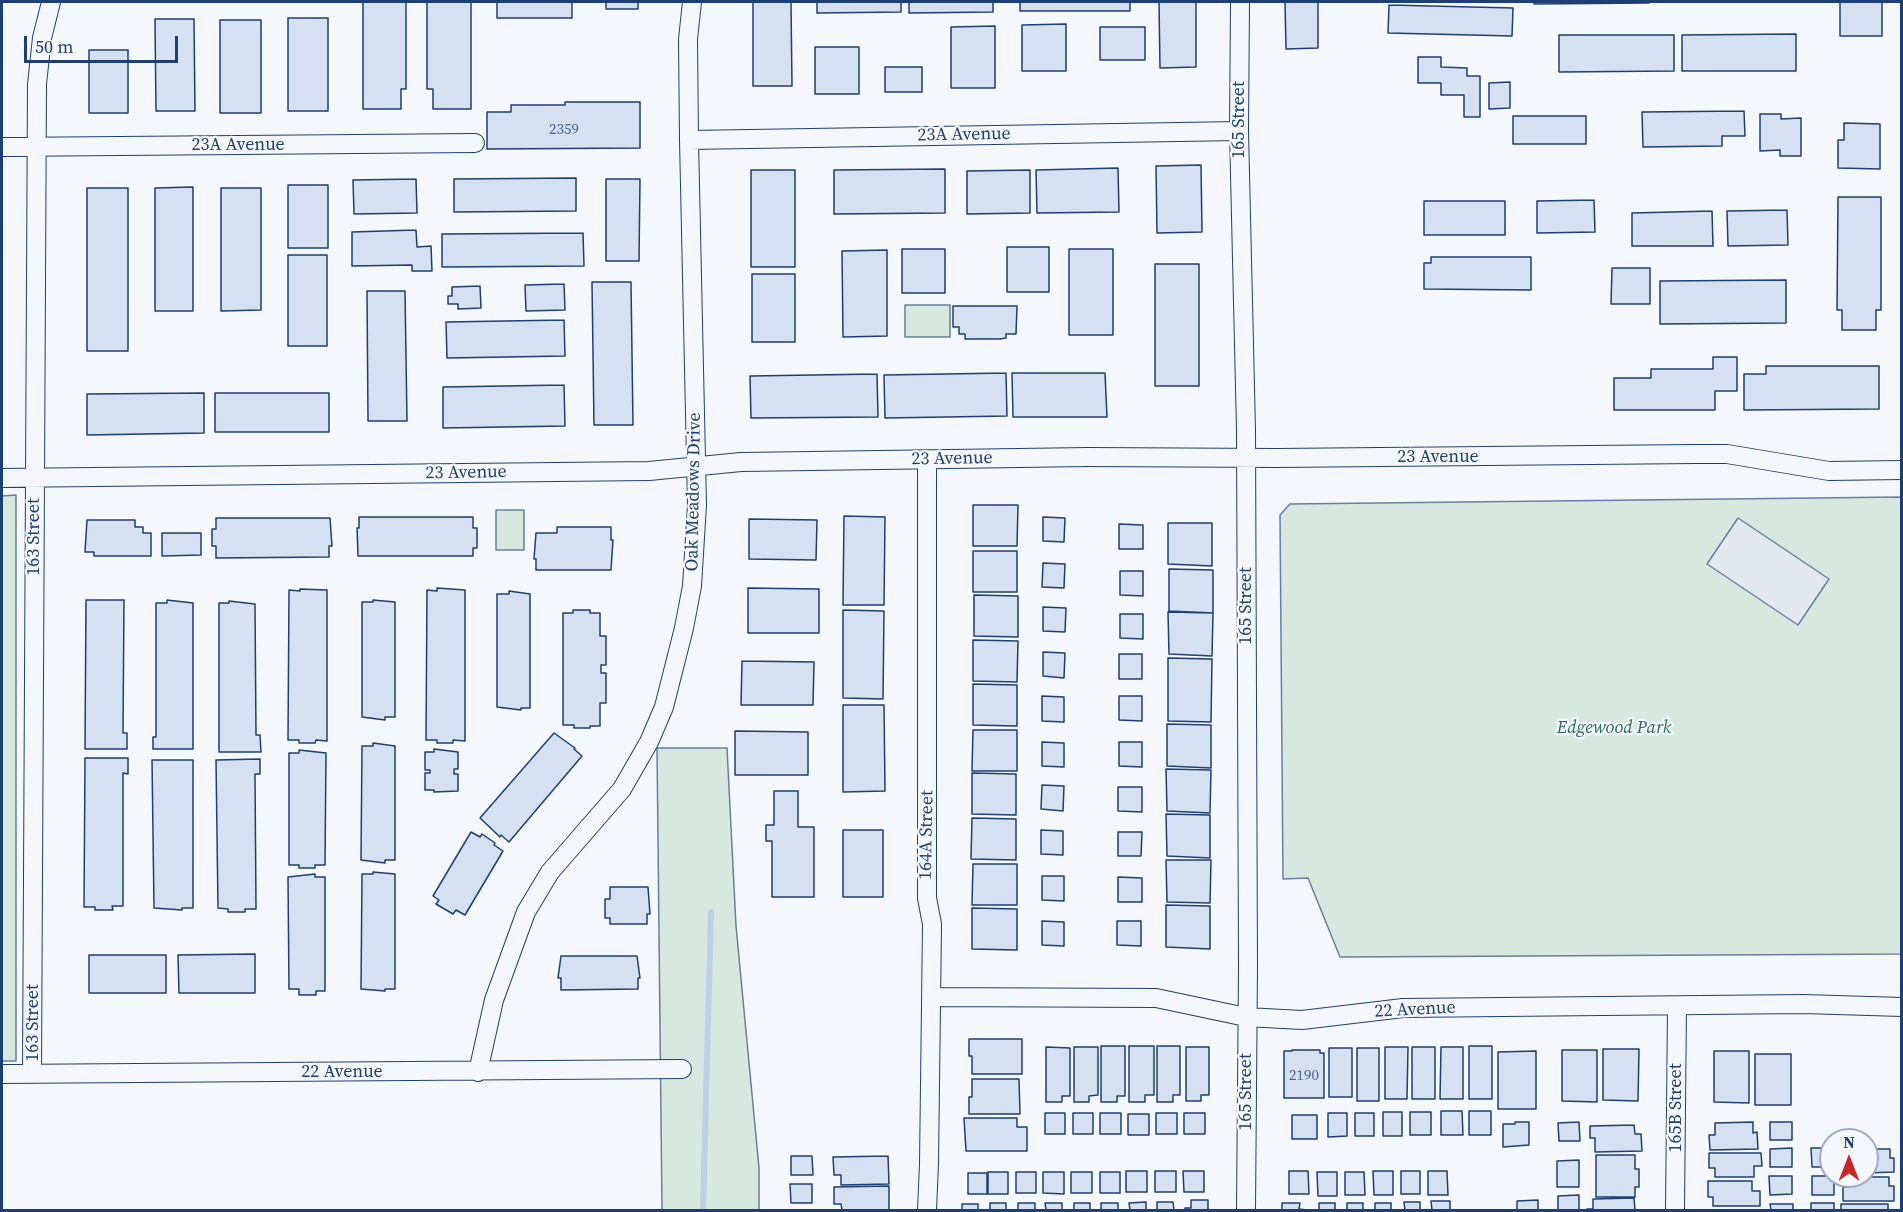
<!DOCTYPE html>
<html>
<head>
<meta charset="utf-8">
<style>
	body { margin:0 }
	#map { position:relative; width:1903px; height:1212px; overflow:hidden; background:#f4f7fb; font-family:"Source Serif 4",serif }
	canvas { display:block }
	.frame { position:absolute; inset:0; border:3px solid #1d3f73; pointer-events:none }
	.north { position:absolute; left:1819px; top:1128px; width:60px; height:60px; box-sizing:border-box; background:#f4f7fb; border:2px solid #9eadc5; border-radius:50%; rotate:0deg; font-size:16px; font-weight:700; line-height:24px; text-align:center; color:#1d3f73 }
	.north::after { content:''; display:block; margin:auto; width:21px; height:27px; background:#c62828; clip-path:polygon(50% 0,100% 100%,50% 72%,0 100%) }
	.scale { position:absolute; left:24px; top:36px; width:154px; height:27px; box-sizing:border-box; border:3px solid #1d3f73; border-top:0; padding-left:8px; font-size:18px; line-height:21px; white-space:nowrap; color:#1d3f73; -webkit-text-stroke:4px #f4f7fb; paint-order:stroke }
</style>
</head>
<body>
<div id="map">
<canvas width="1903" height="1212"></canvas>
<div class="frame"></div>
<div class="north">N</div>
<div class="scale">50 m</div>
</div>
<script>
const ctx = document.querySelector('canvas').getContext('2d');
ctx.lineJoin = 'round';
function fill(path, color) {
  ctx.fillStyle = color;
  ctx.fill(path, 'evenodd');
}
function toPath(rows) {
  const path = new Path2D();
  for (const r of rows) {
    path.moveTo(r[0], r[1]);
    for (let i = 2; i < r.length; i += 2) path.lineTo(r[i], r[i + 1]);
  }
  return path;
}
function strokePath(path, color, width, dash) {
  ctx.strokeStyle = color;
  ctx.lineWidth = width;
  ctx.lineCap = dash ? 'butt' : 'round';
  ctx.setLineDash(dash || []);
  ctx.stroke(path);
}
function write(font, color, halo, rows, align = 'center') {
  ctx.font = font + ' "Source Serif 4",serif';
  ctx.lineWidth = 4.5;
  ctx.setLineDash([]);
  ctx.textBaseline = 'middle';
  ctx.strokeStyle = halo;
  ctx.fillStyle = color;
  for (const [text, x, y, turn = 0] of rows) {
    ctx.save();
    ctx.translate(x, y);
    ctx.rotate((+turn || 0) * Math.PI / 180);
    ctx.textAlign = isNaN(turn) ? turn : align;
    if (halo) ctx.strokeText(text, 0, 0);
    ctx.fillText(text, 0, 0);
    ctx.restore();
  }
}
const green = toPath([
	[905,305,950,305,950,337,905,337,905,305],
	[16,495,16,1061,2,1061,2,496,16,495],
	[1901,497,1901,954,1340,957,1308,878,1283,879,1280,515,1290,504,1901,497],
	[496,510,524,510,524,550,496,550,496,510],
	[657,748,727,748,736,926,759,1168,759,1210,662,1210,657,748]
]);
const parking = toPath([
	[1738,518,1829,579,1798,625,1707,564,1738,518]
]);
const stream = toPath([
	[703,1210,711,912]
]);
const building = toPath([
	[363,2,406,2,406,89,401,89,401,109,363,109,363,2],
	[427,2,471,2,471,109,433,109,433,89,427,89,427,2],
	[497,2,572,2,572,18,497,18,497,2],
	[606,2,638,2,638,9,606,9,606,2],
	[753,2,791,2,792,86,753,86,753,2],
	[817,2,901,2,901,12,817,13,817,2],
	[909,2,993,2,993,12,909,13,909,2],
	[1020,2,1130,2,1130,11,1020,11,1020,2],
	[1159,2,1196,2,1196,67,1160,68,1159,2],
	[1285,2,1318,2,1318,48,1286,49,1285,2],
	[1534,2,1649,2,1649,3,1534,4,1534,2],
	[1840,2,1882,2,1882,36,1840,36,1840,2],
	[1389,5,1513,8,1512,36,1388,33,1389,5],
	[288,18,328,18,328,111,288,111,288,18],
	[155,19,194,19,195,111,156,111,155,19],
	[220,20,261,20,261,113,220,113,220,20],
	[1066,24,1066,71,1022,71,1022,25,1066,24],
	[995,26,995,88,951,88,951,27,995,26],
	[1100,27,1145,27,1145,60,1100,60,1100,27],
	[1796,34,1796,71,1682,71,1682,35,1796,34],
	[1559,35,1674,35,1674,71,1559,72,1559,35],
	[815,47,859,47,859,94,815,94,815,47],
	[89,50,128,50,128,113,89,113,89,50],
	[1418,57,1441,57,1441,67,1467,68,1467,76,1480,76,1480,117,1464,117,1464,95,1441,95,1441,83,1418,83,1418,57],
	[885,67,922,67,922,92,885,92,885,67],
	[1510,82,1510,108,1489,109,1489,83,1510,82],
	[565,102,640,102,640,148,487,149,487,112,511,112,511,105,565,105,565,102],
	[1744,111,1745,136,1722,136,1722,146,1643,147,1642,112,1744,111],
	[1760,114,1781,114,1781,119,1801,118,1801,156,1780,156,1780,150,1760,151,1760,114],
	[1513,116,1586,116,1586,144,1513,144,1513,116],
	[1844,123,1880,124,1880,169,1838,168,1838,140,1844,140,1844,123],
	[1201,165,1202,232,1157,233,1156,166,1201,165],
	[1118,168,1119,212,1037,213,1036,170,1118,168],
	[945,169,945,213,834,214,834,170,945,169],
	[751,170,795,170,795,267,751,267,751,170],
	[1030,170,1030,213,967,214,967,171,1030,170],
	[576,178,576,211,454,212,454,179,576,178],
	[416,179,417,213,354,214,353,180,416,179],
	[606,179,640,179,639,261,606,261,606,179],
	[288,185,328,185,328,248,288,248,288,185],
	[193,187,193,311,155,311,155,188,193,187],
	[87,188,128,188,128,351,87,351,87,188],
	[221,188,261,188,261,310,221,311,221,188],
	[1838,197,1881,197,1881,310,1876,310,1876,330,1842,330,1842,310,1837,310,1838,197],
	[1594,200,1595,232,1537,233,1537,201,1594,200],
	[1424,201,1505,201,1505,235,1424,235,1424,201],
	[1787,210,1788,245,1728,246,1727,211,1787,210],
	[1712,211,1713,246,1632,246,1632,213,1712,211],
	[416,230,417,247,431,246,432,271,412,271,412,265,352,266,352,232,416,230],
	[583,233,584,266,442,267,442,234,583,233],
	[1007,247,1049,247,1049,292,1007,292,1007,247],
	[902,249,945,249,945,293,902,293,902,249],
	[1069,249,1113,249,1113,335,1069,335,1069,249],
	[887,250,887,336,843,337,842,251,887,250],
	[288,255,327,255,327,346,288,346,288,255],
	[1431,257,1531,257,1531,290,1424,289,1424,263,1431,263,1431,257],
	[1155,264,1199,264,1199,386,1155,386,1155,264],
	[1612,268,1650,268,1650,304,1611,304,1612,268],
	[752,274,795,274,795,342,752,342,752,274],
	[1786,280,1786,323,1660,324,1660,281,1786,280],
	[592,282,631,282,633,425,594,425,592,282],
	[564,284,565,310,526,311,525,285,564,284],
	[480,286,481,308,458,309,458,304,448,304,448,296,452,296,452,287,480,286],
	[367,291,405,291,407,421,368,421,367,291],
	[953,306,1017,306,1016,334,1006,334,1006,338,1000,339,965,339,965,334,959,334,959,327,953,327,953,306],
	[564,320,565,356,447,358,446,322,564,320],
	[1713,357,1737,357,1737,391,1715,391,1715,410,1614,410,1614,378,1651,378,1651,369,1713,369,1713,357],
	[1766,366,1879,366,1879,409,1744,410,1744,374,1766,374,1766,366],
	[1006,373,1007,416,885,418,884,375,1006,373],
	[1012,373,1105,373,1107,417,1013,417,1012,373],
	[877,374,878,417,751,418,750,376,877,374],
	[564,385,565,426,443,428,443,387,564,385],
	[204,393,204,433,87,435,87,394,204,393],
	[215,393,329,393,329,432,215,432,215,393],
	[973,505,1018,505,1017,546,973,546,973,505],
	[844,516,885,517,884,605,843,605,844,516],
	[359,517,473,517,473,528,477,528,477,548,473,548,473,556,358,556,357,528,359,528,359,517],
	[1043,517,1065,518,1064,542,1043,541,1043,517],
	[216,518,330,518,332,546,329,546,329,557,216,558,216,546,212,546,212,529,216,529,216,518],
	[749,519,817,520,816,560,749,559,749,519],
	[87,520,135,520,135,527,143,527,143,533,151,533,151,556,94,556,94,552,85,552,87,520],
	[1168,523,1212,523,1212,566,1168,564,1168,523],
	[1119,524,1143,525,1143,549,1119,549,1119,524],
	[557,527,611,527,611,540,613,540,611,570,536,570,536,559,534,559,536,533,557,533,557,527],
	[162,533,201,533,201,555,162,556,162,533],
	[973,551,1017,551,1017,592,973,592,973,551],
	[1043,563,1065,564,1064,588,1042,587,1043,563],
	[1169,569,1213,570,1213,613,1169,611,1169,569],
	[1120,571,1143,571,1143,596,1120,595,1120,571],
	[437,588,465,590,465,741,453,740,453,743,437,743,437,740,426,740,427,590,437,591,437,588],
	[748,588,819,589,819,633,748,633,748,588],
	[300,589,327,590,327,741,316,740,315,743,299,743,299,740,288,740,289,590,300,591,300,589],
	[509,591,530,594,530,708,521,708,521,710,497,707,497,594,509,594,509,591],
	[974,595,1018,596,1018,637,974,636,974,595],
	[86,600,124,600,123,733,127,733,127,749,85,749,86,600],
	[167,600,193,603,193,749,153,749,153,737,156,737,156,603,167,603,167,600],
	[373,600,395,602,395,717,385,717,385,720,362,717,362,602,373,602,373,600],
	[229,601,255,604,256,735,260,735,261,752,219,752,219,603,229,603,229,601],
	[1043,607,1066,608,1065,632,1043,631,1043,607],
	[573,610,590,610,590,613,600,613,600,636,606,636,606,665,601,665,601,673,606,673,606,703,600,703,600,726,590,726,590,728,574,728,574,725,563,725,563,613,573,613,573,610],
	[843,610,884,611,883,699,843,698,843,610],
	[1168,612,1213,613,1212,656,1169,654,1168,612],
	[1120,614,1143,614,1143,639,1120,638,1120,614],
	[973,640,1018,641,1017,682,973,681,973,640],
	[1043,652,1065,653,1064,678,1043,676,1043,652],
	[1119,654,1142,654,1142,679,1119,679,1119,654],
	[1168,658,1212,659,1211,722,1168,721,1168,658],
	[742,661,814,662,813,705,741,705,742,661],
	[973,684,1017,685,1017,726,973,725,973,684],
	[1042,696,1064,697,1064,722,1042,721,1042,696],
	[1119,696,1142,696,1142,721,1119,720,1119,696],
	[843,705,884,705,885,791,843,792,843,705],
	[1167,724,1211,725,1211,768,1167,766,1167,724],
	[973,730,1017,730,1017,771,972,771,973,730],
	[735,731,808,732,808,775,735,775,735,731],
	[554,733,575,748,574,749,582,756,509,842,501,835,500,837,480,818,554,733],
	[1042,742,1064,743,1064,767,1042,766,1042,742],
	[1119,742,1142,742,1142,767,1119,766,1119,742],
	[373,743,395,746,395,860,385,860,385,863,361,860,362,746,373,746,373,743],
	[434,749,458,752,458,769,454,769,454,774,458,774,458,791,434,792,434,790,425,790,425,773,430,773,430,770,425,770,425,752,434,752,434,749],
	[299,750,326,753,325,865,315,865,315,868,299,868,299,865,289,865,289,753,299,753,299,750],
	[85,758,128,758,128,774,123,773,123,906,112,906,113,910,95,910,95,907,84,907,85,758],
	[260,759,260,774,255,774,256,909,245,909,245,912,228,912,228,909,218,908,216,760,260,759],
	[152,760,193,760,193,908,182,908,182,910,154,908,152,760],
	[1166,769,1211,770,1210,813,1167,811,1166,769],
	[972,773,1016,774,1016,815,972,814,972,773],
	[1042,785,1064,786,1063,811,1041,809,1042,785],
	[1118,787,1142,787,1142,812,1118,811,1118,787],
	[774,791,798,791,798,827,814,827,814,897,772,897,772,841,766,841,766,825,774,825,774,791],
	[1166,814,1210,815,1210,858,1167,856,1166,814],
	[972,818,1016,819,1016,860,971,859,972,818],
	[843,830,883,830,883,897,843,897,843,830],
	[1041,830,1063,831,1063,855,1041,854,1041,830],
	[471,832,480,837,482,834,495,843,494,845,503,851,465,915,456,910,453,914,436,904,439,900,433,896,471,832],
	[1118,832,1142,832,1141,856,1118,856,1118,832],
	[1166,860,1211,860,1210,903,1167,902,1166,860],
	[973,864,1017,864,1017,905,972,905,973,864],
	[373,872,395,874,395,989,385,989,385,991,361,989,362,874,373,874,373,872],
	[315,874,315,877,325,877,325,991,316,991,316,995,299,995,299,989,289,989,288,877,315,874],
	[1042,876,1064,876,1064,901,1042,900,1042,876],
	[1118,877,1142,878,1142,902,1118,902,1118,877],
	[610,887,648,887,650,914,647,914,647,924,610,924,610,918,605,918,605,899,610,899,610,887],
	[1166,905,1210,906,1210,949,1166,947,1166,905],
	[972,908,1017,909,1017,950,972,949,972,908],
	[1042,921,1064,922,1064,946,1042,945,1042,921],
	[1117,921,1141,921,1141,946,1117,945,1117,921],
	[255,954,255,993,179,993,178,955,255,954],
	[89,955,166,955,166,993,89,993,89,955],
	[561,956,637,956,640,978,638,978,638,989,561,990,561,978,558,978,561,956],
	[969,1039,1022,1039,1022,1074,972,1074,972,1056,969,1056,969,1039],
	[1101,1046,1125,1046,1125,1096,1117,1096,1117,1102,1101,1102,1101,1046],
	[1129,1046,1154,1046,1154,1095,1145,1095,1145,1102,1129,1102,1129,1046],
	[1157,1046,1180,1046,1180,1095,1173,1095,1173,1102,1157,1102,1157,1046],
	[1469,1046,1492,1046,1492,1099,1469,1099,1469,1046],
	[1046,1047,1070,1048,1070,1096,1062,1096,1062,1102,1046,1102,1046,1047],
	[1074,1047,1098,1047,1098,1095,1089,1096,1089,1102,1074,1102,1074,1047],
	[1186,1047,1209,1047,1209,1095,1201,1095,1201,1101,1186,1101,1186,1047],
	[1385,1047,1408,1047,1407,1099,1385,1099,1385,1047],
	[1412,1047,1435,1047,1435,1099,1412,1099,1412,1047],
	[1441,1047,1463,1047,1463,1099,1440,1099,1441,1047],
	[1329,1048,1352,1048,1352,1097,1329,1097,1329,1048],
	[1357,1048,1379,1048,1379,1101,1357,1101,1357,1048],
	[1603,1049,1639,1049,1638,1101,1603,1100,1603,1049],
	[1292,1050,1320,1050,1320,1053,1324,1053,1324,1098,1284,1098,1284,1051,1292,1051,1292,1050],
	[1562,1050,1597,1050,1597,1102,1562,1101,1562,1050],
	[1536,1051,1536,1109,1498,1109,1498,1052,1536,1051],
	[1714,1051,1749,1051,1749,1103,1714,1102,1714,1051],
	[1755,1054,1791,1054,1791,1105,1755,1105,1755,1054],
	[972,1079,1019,1079,1020,1114,969,1114,969,1097,972,1097,972,1079],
	[1441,1111,1462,1111,1463,1135,1441,1135,1441,1111],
	[1469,1111,1491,1111,1491,1135,1469,1135,1469,1111],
	[1383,1112,1402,1112,1402,1136,1383,1136,1383,1112],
	[1410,1112,1431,1112,1431,1135,1410,1135,1410,1112],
	[1045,1113,1065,1113,1065,1134,1045,1134,1045,1113],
	[1073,1113,1093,1113,1093,1134,1073,1134,1073,1113],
	[1100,1113,1121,1113,1121,1134,1100,1134,1100,1113],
	[1156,1113,1177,1113,1177,1134,1156,1134,1156,1113],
	[1184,1113,1205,1113,1205,1134,1184,1134,1184,1113],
	[1328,1113,1347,1113,1347,1136,1328,1137,1328,1113],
	[1355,1113,1374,1113,1374,1136,1355,1136,1355,1113],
	[1128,1114,1149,1114,1149,1135,1128,1135,1128,1114],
	[1292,1115,1317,1115,1317,1139,1292,1139,1292,1115],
	[964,1118,1017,1118,1017,1127,1027,1127,1027,1151,966,1151,964,1118],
	[1515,1122,1529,1122,1529,1145,1503,1147,1503,1124,1515,1124,1515,1122],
	[1579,1122,1580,1141,1559,1141,1558,1123,1579,1122],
	[1753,1122,1753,1133,1757,1132,1758,1149,1710,1150,1709,1135,1715,1135,1715,1123,1753,1122],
	[1770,1122,1792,1122,1792,1140,1770,1140,1770,1122],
	[1634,1125,1635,1134,1641,1134,1642,1151,1595,1152,1595,1138,1590,1138,1590,1126,1634,1125],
	[1792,1148,1792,1167,1770,1167,1770,1149,1792,1148],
	[1811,1148,1831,1148,1831,1167,1812,1167,1811,1148],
	[1867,1149,1890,1149,1890,1158,1894,1158,1894,1172,1867,1173,1867,1149],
	[1709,1153,1761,1153,1762,1166,1754,1166,1754,1177,1715,1177,1715,1168,1709,1168,1709,1153],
	[1596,1155,1635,1155,1635,1169,1639,1169,1639,1187,1635,1187,1635,1197,1596,1197,1596,1155],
	[791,1156,812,1156,813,1175,791,1175,791,1156],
	[888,1156,889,1184,841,1185,841,1175,834,1175,833,1157,888,1156],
	[1579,1160,1579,1187,1557,1187,1557,1161,1579,1160],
	[1126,1171,1147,1171,1147,1192,1126,1192,1126,1171],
	[1155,1171,1176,1171,1176,1192,1155,1192,1155,1171],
	[1183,1171,1204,1171,1204,1192,1184,1192,1183,1171],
	[1289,1171,1308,1171,1309,1194,1289,1194,1289,1171],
	[1373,1171,1393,1171,1393,1195,1374,1195,1373,1171],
	[1401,1171,1420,1171,1420,1194,1401,1194,1401,1171],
	[1428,1171,1447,1171,1448,1195,1428,1195,1428,1171],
	[988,1172,1008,1172,1008,1194,988,1194,988,1172],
	[1016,1172,1036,1172,1036,1193,1016,1193,1016,1172],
	[1043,1172,1064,1172,1064,1194,1043,1193,1043,1172],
	[1071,1172,1092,1172,1092,1193,1071,1193,1071,1172],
	[1100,1172,1120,1172,1120,1193,1100,1193,1100,1172],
	[1317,1172,1337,1172,1337,1196,1318,1196,1317,1172],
	[1345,1172,1364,1172,1365,1195,1345,1195,1345,1172],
	[968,1173,987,1173,987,1194,968,1194,968,1173],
	[1769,1176,1792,1176,1792,1194,1770,1195,1769,1176],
	[1812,1176,1834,1176,1834,1195,1812,1195,1812,1176],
	[1849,1177,1889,1177,1889,1186,1894,1186,1894,1201,1843,1201,1843,1187,1849,1187,1849,1177],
	[1708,1181,1752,1181,1752,1191,1760,1191,1760,1206,1713,1206,1713,1197,1708,1197,1708,1181],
	[790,1184,812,1184,812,1203,791,1203,790,1184],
	[889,1186,889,1210,842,1210,841,1204,834,1204,834,1187,889,1186],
	[1579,1195,1579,1210,1558,1210,1558,1196,1579,1195],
	[1634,1198,1635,1210,1587,1210,1587,1209,1593,1209,1593,1199,1634,1198],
	[1191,1200,1208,1200,1208,1210,1185,1210,1185,1208,1191,1208,1191,1200],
	[1538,1200,1538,1210,1517,1210,1517,1201,1538,1200],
	[1431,1201,1450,1201,1450,1210,1432,1210,1431,1201],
	[1146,1202,1146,1210,1153,1210,1130,1210,1129,1203,1146,1202],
	[1157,1202,1173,1202,1174,1210,1181,1210,1157,1210,1157,1202],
	[1404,1202,1420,1202,1420,1210,1405,1210,1404,1202],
	[990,1203,1006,1203,1006,1210,990,1210,990,1203],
	[1018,1203,1035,1203,1035,1210,1018,1210,1018,1203],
	[1045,1203,1062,1203,1062,1210,1046,1210,1045,1203],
	[1074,1203,1090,1203,1090,1210,1098,1210,1074,1210,1074,1203],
	[1101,1203,1118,1203,1118,1210,1126,1210,1101,1210,1101,1203],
	[1282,1203,1300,1203,1299,1209,1307,1210,1282,1210,1282,1203],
	[1319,1203,1335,1203,1335,1210,1319,1210,1319,1203],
	[1347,1203,1363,1203,1363,1210,1347,1210,1347,1203],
	[1375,1203,1391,1203,1391,1210,1375,1210,1375,1203],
	[1811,1203,1834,1203,1834,1210,1811,1210,1811,1203],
	[962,1204,978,1204,978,1210,962,1210,962,1204],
	[1770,1204,1793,1204,1793,1210,1771,1210,1770,1204],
	[1841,1204,1888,1204,1888,1210,1841,1210,1841,1204]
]);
const minor = toPath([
	[1240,2,1239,131,1246,430,1248,967,1246,1210],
	[689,140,1239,131],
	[2,147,475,143],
	[2,478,649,471,741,462,1088,457,1276,458,1696,454,1727,454,1829,471,1902,470],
	[931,997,1156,998,1246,1017,1302,1020,1403,1008,1803,1004,1902,1007],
	[478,1072,494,1000,526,912,550,872,622,789,649,742,664,707,684,628,692,586,697,505,689,140,688,39,692,2],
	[32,1073,37,84,42,38,51,2],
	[2,1074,682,1069],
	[927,1210,929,1164,932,924,927,898,927,460],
	[1675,1210,1677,1006]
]);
const numberNames = [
	["2359",564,130],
	["2190",1304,1076]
];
const streetNames = [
	["165 Street",1239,120,-90],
	["23A Avenue",964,135,-1],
	["23A Avenue",238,145],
	["23 Avenue",1438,457],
	["23 Avenue",952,459,-1],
	["23 Avenue",466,473,-1],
	["Oak Meadows Drive",694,492,-89],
	["163 Street",34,537,-90],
	["165 Street",1246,606,-90],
	["164A Street",927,835,-89],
	["22 Avenue",1415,1010,-3],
	["163 Street",33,1023,-90],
	["22 Avenue",342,1072],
	["165 Street",1246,1092,-90],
	["165B Street",1676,1108,-90]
];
const parkNames = [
	["Edgewood Park",1614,728]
];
fill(green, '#d7e8df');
strokePath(green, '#687fa3', 1.5);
fill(parking, '#e3e8f0');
strokePath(parking, '#687fa3', 1.5);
strokePath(stream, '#bed0e5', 6);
fill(building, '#d5e0f0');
strokePath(building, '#1d3f73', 1.5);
strokePath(minor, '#1d3f73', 20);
strokePath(minor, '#f4f7fb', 18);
write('15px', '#4b6792', null, numberNames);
write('18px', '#1d3f73', '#f4f7fb', streetNames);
write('italic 18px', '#2c6c60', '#f4f7fb', parkNames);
</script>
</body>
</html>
